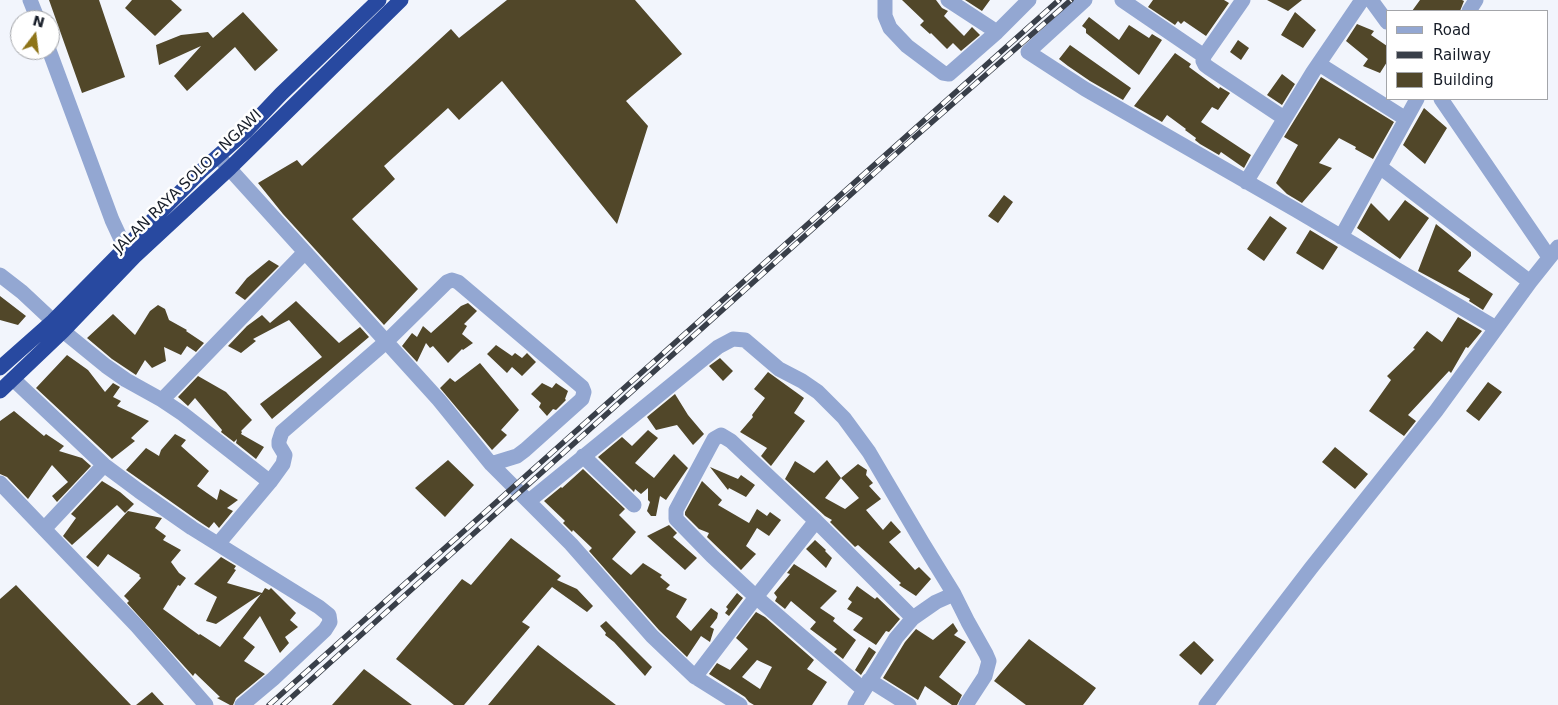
<!DOCTYPE html>
<html>
<head>
<meta charset="utf-8">
<style>
	body { margin:0 }
	#map { position:relative; width:1558px; height:705px; overflow:hidden; background:#f2f5fc; font-family:"DejaVu Sans",sans-serif }
	canvas { display:block }
	.legend { position:absolute; left:1386px; top:10px; width:162px; height:90px; box-sizing:border-box; background:#fff; border:1px solid #a3a5a9; margin:0; padding:6px 9px; list-style:none; font-size:15px; color:#181e29 }
	.legend li { display:flex; align-items:center; gap:10px; height:25px }
	.legend b { width:25px; border:1px solid #a3a5a9 }
	.north { position:absolute; left:10px; top:10px; width:50px; height:50px; box-sizing:border-box; background:#fff; border:1px solid #a3a5a9; border-radius:50%; rotate:15deg; font-size:14px; font-weight:700; line-height:20px; text-align:center; color:#181e29 }
	.north::after { content:''; display:block; margin:auto; width:18px; height:22px; background:#8e7418; clip-path:polygon(50% 0,100% 100%,50% 72%,0 100%) }
</style>
</head>
<body>
<div id="map">
<canvas width="1558" height="705"></canvas>
<ul class="legend">
<li><b style="height:6px;background:#93a7d2"></b>Road</li>
<li><b style="height:6px;background:#393f49"></b>Railway</li>
<li><b style="height:14px;background:#514729"></b>Building</li>
</ul>
<div class="north">N</div>
</div>
<script>
const ctx = document.querySelector('canvas').getContext('2d');
ctx.lineJoin = 'round';
function fill(path, color) {
  ctx.fillStyle = color;
  ctx.fill(path, 'evenodd');
}
function toPath(rows) {
  const path = new Path2D();
  for (const r of rows) {
    path.moveTo(r[0], r[1]);
    for (let i = 2; i < r.length; i += 2) path.lineTo(r[i], r[i + 1]);
  }
  return path;
}
function strokePath(path, color, width, dash) {
  ctx.strokeStyle = color;
  ctx.lineWidth = width;
  ctx.lineCap = dash ? 'butt' : 'round';
  ctx.setLineDash(dash || []);
  ctx.stroke(path);
}
function write(font, color, halo, rows, align = 'center') {
  ctx.font = font + ' "DejaVu Sans",sans-serif';
  ctx.lineWidth = 5;
  ctx.setLineDash([]);
  ctx.textBaseline = 'middle';
  ctx.strokeStyle = halo;
  ctx.fillStyle = color;
  for (const [text, x, y, turn = 0] of rows) {
    ctx.save();
    ctx.translate(x, y);
    ctx.rotate((+turn || 0) * Math.PI / 180);
    ctx.textAlign = isNaN(turn) ? turn : align;
    if (halo) ctx.strokeText(text, 0, 0);
    ctx.fillText(text, 0, 0);
    ctx.restore();
  }
}
const building = toPath([
	[49,0,99,0,125,77,82,93],
	[132,0,171,0,182,10,155,36,125,8],
	[507,0,635,0,682,54,626,101,648,126,617,224,502,81,459,120,448,108,384,166,395,179,352,219,418,289,384,325,283,214,258,183,297,160,302,166,451,29,459,38],
	[902,0,936,0,942,8,948,11,944,16,964,36,972,27,980,35,961,51,953,43,947,49,931,33,930,34,920,25,924,21],
	[965,0,990,0,982,11],
	[1153,0,1224,0,1229,3,1206,36,1184,21,1181,24,1178,21,1175,25,1148,7],
	[1267,0,1302,0,1288,11],
	[1420,0,1462,0,1464,1,1460,11,1412,11],
	[243,12,278,50,255,71,235,47,187,91,174,76,201,46,159,65,156,45,181,35,208,32,213,38],
	[1295,12,1316,30,1303,48,1281,35],
	[1089,17,1119,40,1129,25,1149,38,1152,34,1162,40,1139,75,1086,33,1086,29,1082,26],
	[1357,24,1374,31,1371,35,1387,46,1387,62,1380,73,1363,66,1368,59,1346,41],
	[1238,40,1249,48,1241,60,1230,52],
	[1070,45,1131,88,1123,100,1090,81,1068,66,1059,59],
	[1175,53,1191,64,1189,67,1219,89,1220,87,1230,93,1218,110,1212,107,1201,122,1251,155,1244,168,1221,152,1219,155,1200,144,1195,140,1196,138,1185,130,1186,129,1167,115,1162,122,1134,106],
	[1282,74,1295,84,1282,105,1267,95],
	[1321,77,1394,122,1373,159,1355,149,1356,147,1339,138,1319,163,1332,168,1302,203,1287,194,1276,183,1298,145,1284,137],
	[1424,108,1447,128,1425,164,1403,145],
	[1004,195,1013,202,998,223,988,216],
	[1405,200,1429,218,1400,259,1357,228,1371,203,1389,221],
	[1270,216,1287,228,1264,261,1247,249],
	[1436,224,1471,252,1471,256,1458,271,1493,294,1483,310,1469,301,1470,299,1418,271],
	[1310,230,1338,247,1323,270,1296,253],
	[269,260,279,266,245,300,235,293,247,278],
	[0,296,26,316,18,325,0,320],
	[296,301,339,343,360,327,369,337,272,419,260,404,322,357,289,320,253,339,256,341,241,353,228,346,247,326,262,315,270,323],
	[468,303,477,311,464,324,467,326,462,334,473,343,463,350,462,349,448,363,433,346,430,348,426,343,417,362,402,346,412,333,417,337,423,326,431,333,461,306],
	[158,305,165,309,169,320,187,330,186,331,204,343,196,352,187,346,181,355,164,347,166,361,152,368,145,360,136,375,112,359,87,338,113,314,135,335,150,311],
	[1458,317,1482,331,1468,348,1466,347,1451,373,1449,371,1408,415,1416,421,1404,436,1369,411,1391,380,1387,376,1415,349,1413,348,1427,331,1442,342],
	[496,345,512,356,515,353,522,358,527,353,536,362,522,376,512,367,507,373,487,354],
	[67,355,88,370,105,392,113,383,120,387,113,397,121,401,117,406,149,421,131,438,135,441,112,459,36,388],
	[720,358,733,371,723,381,709,366],
	[480,363,519,410,501,430,507,435,492,450,440,388,450,378,455,382],
	[768,372,804,398,794,413,805,421,771,466,761,456,767,448,740,432,753,417,752,415,765,398,754,389],
	[198,376,226,392,252,420,241,431,242,432,241,434,264,447,256,459,236,443,237,439,234,442,221,432,222,430,195,398,188,406,178,397],
	[1488,382,1502,392,1479,421,1466,411],
	[542,383,552,388,556,383,568,391,565,399,566,400,556,410,553,409,547,416,539,407,541,403,531,394],
	[675,394,688,415,704,434,693,445,677,425,656,430,647,417],
	[14,411,44,436,46,434,64,446,59,451,82,458,91,466,57,502,52,496,68,482,52,465,28,499,7,477,0,474,0,421],
	[648,430,658,438,635,463,654,478,674,454,688,468,666,500,660,496,656,516,651,516,647,511,650,502,648,500,648,488,641,494,635,489,634,492,598,457,622,437,632,446],
	[175,434,186,440,181,446,209,471,197,486,217,500,220,489,238,500,227,508,233,511,219,528,214,522,209,528,197,520,126,470,146,448,159,456,161,450],
	[1335,447,1368,474,1355,489,1322,462],
	[448,460,474,485,445,517,415,488],
	[827,460,841,478,858,464,867,470,866,475,873,483,869,486,881,499,866,510,883,530,891,521,901,532,889,542,915,570,919,567,931,579,916,596,899,585,901,583,858,545,855,547,830,522,832,520,825,516,785,479,795,461,814,473],
	[841,478,859,498,845,509,825,498],
	[710,467,738,479,741,475,755,485,746,497,729,488,728,490],
	[583,469,625,509,619,515,636,532,612,559,631,575,643,563,662,575,660,577,670,585,666,589,687,599,676,617,691,631,711,608,718,613,717,618,710,627,714,629,710,642,701,636,687,657,659,630,589,551,592,548,573,530,572,532,563,523,565,521,544,501,561,487,562,488],
	[102,481,120,492,134,504,125,513,117,505,72,545,63,536,76,518,71,514],
	[702,481,722,500,718,505,749,523,757,509,767,516,770,512,781,520,769,536,757,528,746,546,756,554,741,570,707,537,709,533,699,529,685,515,685,512],
	[128,511,162,518,155,528,166,536,163,540,181,550,171,562,179,573,186,578,180,586,178,585,163,609,199,635,200,634,220,647,261,594,216,624,206,621,217,597,194,584,221,557,236,566,234,569,236,570,227,583,262,593,265,588,269,590,271,588,296,613,290,620,298,627,285,637,289,643,280,653,260,616,243,638,255,647,244,661,265,674,236,698,233,705,230,705,217,698,220,697,195,673,193,676,127,603,129,601,124,596,141,578,139,576,140,575,108,554,98,567,86,557],
	[669,525,677,533,673,537,697,558,685,570,647,536],
	[511,538,561,576,557,580,577,589,593,606,587,612,552,587,522,622,530,627,464,705,454,705,396,659,462,579,471,585],
	[815,540,826,550,825,551,832,558,826,568,806,549],
	[794,564,837,591,820,608,835,618,833,621,856,640,843,659,834,652,837,649,810,629,816,622,791,601,785,609,775,601,777,597,774,593,790,574,787,573],
	[16,585,131,705,0,705,0,599],
	[857,586,875,599,877,597,900,619,889,632,886,631,876,645,853,630,863,618,847,609,852,602,848,599],
	[737,593,743,598,729,616,725,613,728,609,726,607],
	[756,612,765,617,814,660,807,669,827,682,812,705,754,705,749,702,745,697,709,674,717,663,730,670,748,649,736,638],
	[757,660,772,667,760,689,742,677],
	[606,621,652,667,645,676,614,642,605,635,606,633,600,626],
	[953,623,958,631,954,635,966,642,939,677,962,695,957,705,952,705,925,686,918,700,883,678,905,642,916,629,933,640],
	[1029,639,1096,688,1083,705,1026,705,994,681],
	[1194,641,1214,660,1201,675,1179,655],
	[538,645,616,705,488,705],
	[869,647,876,652,861,675,855,670],
	[364,669,412,705,332,705],
	[152,692,164,705,136,705]
]);
const minor = toPath([
	[30,0,38,20],
	[885,0,885,16,890,28,907,46,943,73,949,74,997,32,1029,0],
	[948,0,997,32],
	[1085,0,1028,52,1085,89,1296,210,1496,328],
	[1122,0,1204,56],
	[1243,0,1204,56,1203,61,1205,65,1209,68,1284,118],
	[1371,0,1387,22],
	[1469,11,1476,0],
	[49,50,112,220,125,248,133,256],
	[1319,64,1406,119],
	[1441,99,1549,257],
	[218,156,439,400,491,464,571,544,652,636,695,677,740,705],
	[1380,167,1530,282],
	[1246,182,1313,72,1362,0],
	[1341,237,1417,99],
	[0,275,22,292,53,321],
	[63,331,106,366,126,380,162,400,183,414,270,482],
	[13,379,104,465,139,491,192,528,319,607,329,615,330,622,325,630,273,679,242,705],
	[162,400,305,252],
	[583,456,634,505],
	[0,483,137,626,206,705],
	[529,501,718,347,733,339,745,340,779,369,802,381,818,392,844,418,869,452,922,542,954,594,968,622,986,654,989,661,985,676,966,705],
	[44,529,104,465],
	[218,544,270,482,283,464,285,455,279,445,279,441,282,432,387,341,447,282,452,280,458,282,582,387,584,392,582,399,525,450,517,456,491,464],
	[695,677,756,597,816,521],
	[869,680,909,705],
	[864,690,756,597,712,556,676,519,676,510,714,439,721,435,731,441,816,521,913,618],
	[855,705,896,638,913,618,936,602,954,594],
	[1206,705,1311,568,1436,411,1530,282,1558,247]
]);
const highway = toPath([
	[0,368,53,321,201,171,245,132,281,94,379,0],
	[0,391,63,331,134,257,230,168,401,0]
]);
const rail = toPath([
	[269,705,1059,0],
	[283,705,907,144,1071,0]
]);
const streetNames = [
	["JALAN RAYA SOLO - NGAWI",188,182,-44]
];
fill(building, '#514729');
strokePath(minor, '#93a7d2', 15);
strokePath(highway, '#2849a0', 15);
strokePath(rail, '#393f49', 5.5);
strokePath(rail, '#fff', 4, [11]);
write('15px', '#181e29', '#fff', streetNames);
</script>
</body>
</html>
